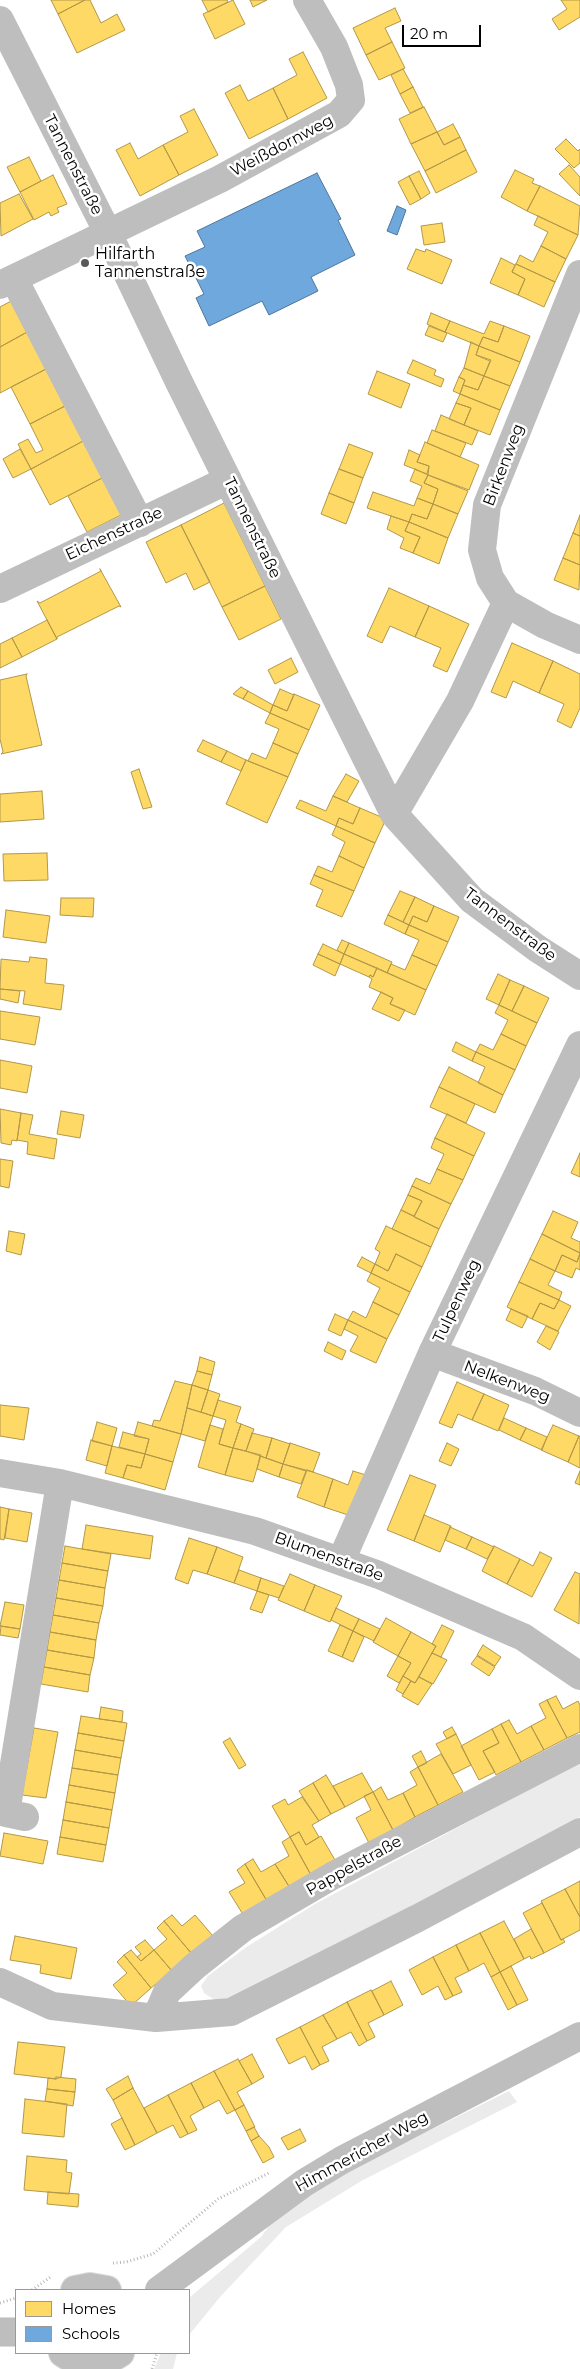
<!DOCTYPE html>
<html>
<head>
<meta charset="utf-8">
<style>
	body { margin:0 }
	#map { position:relative; width:580px; height:2369px; overflow:hidden; background:#fff; font-family:Montserrat,sans-serif }
	canvas { display:block }
	.legend { position:absolute; left:15px; top:2289px; width:175px; height:65px; box-sizing:border-box; background:#fff; border:1px solid #999; margin:0; padding:6px 9px; list-style:none; font-size:15px; color:#000 }
	.legend li { display:flex; align-items:center; gap:10px; height:25px }
	.legend b { width:25px; border:1px solid #999 }
	.scale { position:absolute; left:402px; top:25px; width:79px; height:22px; box-sizing:border-box; border:2px solid #000; border-top:0; padding-left:6px; font-size:15px; line-height:18px; white-space:nowrap; color:#000; -webkit-text-stroke:4px #fff; paint-order:stroke }
</style>
</head>
<body>
<div id="map">
<canvas width="580" height="2369"></canvas>
<ul class="legend">
<li><b style="height:14px;background:#ffd966"></b>Homes</li>
<li><b style="height:14px;background:#6fa8dc"></b>Schools</li>
</ul>
<div class="scale">20 m</div>
</div>
<script>
const ctx = document.querySelector('canvas').getContext('2d');
ctx.lineJoin = 'round';
function fill(path, color) {
  ctx.fillStyle = color;
  ctx.fill(path, 'evenodd');
}
function toPath(rows) {
  const path = new Path2D();
  for (const r of rows) {
    path.moveTo(r[0], r[1]);
    for (let i = 2; i < r.length; i += 2) path.lineTo(r[i], r[i + 1]);
  }
  return path;
}
function strokePath(path, color, width, dash) {
  ctx.strokeStyle = color;
  ctx.lineWidth = width;
  ctx.lineCap = dash ? 'butt' : 'round';
  ctx.setLineDash(dash || []);
  ctx.stroke(path);
}
function write(font, color, halo, rows, align = 'center') {
  ctx.font = font + ' Montserrat,sans-serif';
  ctx.lineWidth = 5;
  ctx.setLineDash([]);
  ctx.textBaseline = 'middle';
  ctx.strokeStyle = halo;
  ctx.fillStyle = color;
  for (const [text, x, y, turn = 0] of rows) {
    ctx.save();
    ctx.translate(x, y);
    ctx.rotate((+turn || 0) * Math.PI / 180);
    ctx.textAlign = isNaN(turn) ? turn : align;
    if (halo) ctx.strokeText(text, 0, 0);
    ctx.fillText(text, 0, 0);
    ctx.restore();
  }
}
const green = toPath([
	[580,1762,580,1817,286,1974,234,1997,215,2000,204,1993,201,1986,208,1976,245,1948,315,1904],
	[509,2091,517,2102,363,2180,286,2227,220,2297,189,2335,189,2298,261,2237,273,2220,338,2176],
	[161,2353,177,2353,173,2369,154,2369]
]);
const homes = toPath([
	[51,0,85,0,58,14,51,0],
	[85,0,90,0,101,23,117,14,125,30,77,53,58,14,85,0],
	[202,0,227,0,228,2,208,12,202,0],
	[233,0,245,24,215,39,203,14,233,0],
	[250,0,267,0,253,7,250,0],
	[561,0,580,0,580,17,559,30,552,19,567,9,561,0],
	[395,8,401,21,385,28,392,42,366,55,353,28,395,8],
	[392,42,405,68,379,80,366,55,392,42],
	[303,52,327,98,288,119,273,88,297,75,289,59,303,52],
	[403,69,413,87,400,94,391,75,403,69],
	[240,85,248,101,273,88,288,119,249,139,225,93,240,85],
	[413,87,423,107,410,113,400,94,413,87],
	[424,107,437,132,411,144,399,119,424,107],
	[194,109,218,155,179,175,163,145,188,132,180,116,194,109],
	[453,124,460,137,444,145,437,132,453,124],
	[437,132,444,145,460,137,466,150,425,171,411,144,437,132],
	[566,139,578,151,580,149,580,163,574,168,555,149,566,139],
	[130,143,138,159,163,145,179,175,140,196,116,150,130,143],
	[466,150,477,172,436,193,425,171,466,150],
	[29,157,41,181,20,192,7,167,29,157],
	[569,165,580,177,580,196,559,174,569,165],
	[515,170,534,179,532,183,540,186,527,211,501,197,515,170],
	[419,171,430,193,421,199,409,176,419,171],
	[53,175,67,204,57,208,59,212,51,216,49,212,34,220,20,192,53,175],
	[409,176,421,199,410,205,398,182,409,176],
	[540,186,580,206,578,235,527,211,540,186],
	[19,194,33,219,1,236,0,203,19,194],
	[538,216,578,235,566,259,541,246,548,232,534,225,538,216],
	[442,223,445,242,424,245,421,226,442,223],
	[541,246,566,259,555,282,516,264,520,255,533,262,541,246],
	[416,249,425,252,426,249,452,260,442,284,407,269,416,249],
	[501,258,515,265,512,272,525,279,518,295,490,283,501,258],
	[516,264,555,282,544,307,518,295,525,279,512,272,516,264],
	[13,300,29,331,0,347,0,307,13,300],
	[431,313,450,321,445,332,427,324,431,313],
	[450,321,484,334,490,321,504,326,498,342,483,337,479,346,445,332,450,321],
	[429,326,447,333,443,342,425,335,429,326],
	[504,326,530,336,520,362,479,346,483,337,498,342,504,326],
	[29,331,48,368,0,393,0,347,29,331],
	[471,342,479,346,476,355,490,361,484,376,464,368,471,342],
	[479,346,520,362,510,386,484,376,491,360,476,355,479,346],
	[413,360,436,370,434,375,444,379,441,387,407,373,413,360],
	[48,368,67,405,30,424,11,387,48,368],
	[464,368,484,376,478,390,463,385,465,380,459,377,464,368],
	[377,371,410,384,401,408,368,394,377,371],
	[484,376,510,386,500,410,460,394,463,385,478,390,484,376],
	[459,377,465,380,460,394,453,391,459,377],
	[460,394,500,410,490,435,464,425,471,408,456,403,460,394],
	[456,403,471,408,464,425,449,419,456,403],
	[67,405,85,440,31,469,18,444,28,439,36,453,43,450,30,424,67,405],
	[441,415,478,431,472,445,435,431,441,415],
	[432,430,466,443,460,457,427,443,432,430],
	[85,440,104,477,50,505,31,469,85,440],
	[425,442,479,465,469,490,428,475,429,466,417,462,425,442],
	[349,444,373,453,363,478,339,469,349,444],
	[20,449,31,469,13,478,3,459,20,449],
	[409,450,420,455,417,462,429,466,427,474,404,465,409,450],
	[339,469,363,478,354,503,329,493,339,469],
	[415,469,428,475,424,483,438,489,433,504,417,498,422,486,410,481,415,469],
	[428,475,468,491,458,514,433,504,438,489,424,483,428,475],
	[104,477,123,514,87,532,68,496,104,477],
	[373,492,414,506,417,498,433,504,427,519,412,514,409,522,367,508,373,492],
	[329,493,354,503,346,524,321,514,329,493],
	[224,503,265,586,222,607,181,525,224,503],
	[433,504,458,514,448,538,409,522,412,514,427,519,433,504],
	[580,515,580,536,573,533,580,515],
	[391,516,409,522,405,531,420,537,413,553,400,548,404,538,387,529,391,516],
	[409,522,448,538,439,564,413,553,420,537,405,531,409,522],
	[181,525,210,582,194,590,186,573,166,583,146,542,181,525],
	[573,533,580,536,580,565,563,558,573,533],
	[563,558,580,565,579,590,554,580,563,558],
	[100,569,121,607,119,606,57,637,57,639,37,601,40,603,101,571,100,569],
	[265,586,281,619,239,640,222,607,265,586],
	[389,588,429,606,415,637,390,626,382,643,367,636,389,588],
	[429,606,469,624,447,672,433,666,441,648,415,637,429,606],
	[47,620,57,639,22,657,12,638,47,620],
	[12,638,22,657,0,668,0,644,12,638],
	[512,643,553,661,539,693,513,681,506,698,491,692,512,643],
	[291,658,298,672,275,684,268,670,291,658],
	[553,661,580,674,580,708,571,728,557,721,564,704,539,693,553,661],
	[27,674,26,676,42,745,1,754,3,752,0,739,0,680,27,674],
	[241,687,248,691,243,699,233,694,241,687],
	[280,689,294,695,287,711,273,705,280,689],
	[248,691,273,705,270,713,243,699,248,691],
	[294,694,320,705,309,730,270,713,273,705,287,711,294,694],
	[270,713,309,730,298,754,273,743,279,729,265,723,270,713],
	[203,740,227,751,221,762,197,751,203,740],
	[273,743,298,754,288,777,248,761,252,753,266,759,273,743],
	[227,751,246,760,241,771,221,762,227,751],
	[246,760,288,777,267,823,226,804,246,760],
	[139,769,152,807,143,809,131,772,139,769],
	[346,774,359,781,347,802,333,796,346,774],
	[42,791,44,819,0,822,0,794,42,791],
	[333,796,360,808,353,824,339,818,336,826,296,808,300,800,326,811,333,796],
	[360,808,386,819,375,843,336,826,339,818,353,824,360,808],
	[336,826,375,843,364,868,339,856,345,842,332,835,336,826],
	[47,853,48,880,4,881,3,854,47,853],
	[339,856,364,868,354,891,314,875,318,866,332,872,339,856],
	[314,875,354,891,342,917,316,906,323,890,310,884,314,875],
	[400,891,415,897,403,922,388,915,400,891],
	[415,897,434,906,427,922,413,916,409,925,403,922,415,897],
	[61,898,94,898,93,917,60,915,61,898],
	[434,906,459,917,448,942,409,925,413,916,427,922,434,906],
	[6,910,50,916,46,943,3,937,6,910],
	[388,915,409,925,405,934,384,924,388,915],
	[409,925,448,942,437,966,412,955,419,940,405,934,409,925],
	[342,940,349,943,344,954,337,950,342,940],
	[349,943,392,962,387,973,344,954,349,943],
	[323,944,344,954,340,964,318,954,323,944],
	[318,954,340,964,335,976,313,965,318,954],
	[344,954,377,968,373,977,370,975,369,977,340,964,344,954],
	[412,955,437,966,426,990,387,973,391,964,405,970,412,955],
	[30,957,47,959,45,983,64,985,61,1010,23,1004,25,991,0,989,1,959,29,962,30,957],
	[377,968,426,990,415,1015,390,1004,393,998,369,987,372,979,369,977,370,975,373,977,377,968],
	[498,974,510,980,499,1005,486,999,498,974],
	[510,980,524,986,512,1011,499,1005,510,980],
	[524,986,549,998,537,1023,512,1011,524,986],
	[0,989,20,991,18,1003,0,999,0,989],
	[381,992,393,998,390,1004,405,1010,399,1021,372,1009,381,992],
	[499,1005,537,1023,526,1046,501,1034,508,1020,495,1013,499,1005],
	[0,1011,40,1017,35,1045,0,1039,0,1011],
	[501,1034,526,1046,515,1070,476,1052,480,1044,493,1050,501,1034],
	[456,1042,476,1052,472,1061,452,1051,456,1042],
	[476,1052,515,1070,503,1095,478,1083,485,1067,472,1061,476,1052],
	[0,1060,32,1066,27,1093,0,1088,0,1060],
	[449,1067,503,1095,495,1113,439,1087,449,1067],
	[439,1087,475,1104,466,1123,430,1107,439,1087],
	[0,1109,21,1113,17,1141,12,1140,11,1145,1,1143,0,1109],
	[61,1111,84,1115,80,1138,57,1134,61,1111],
	[21,1113,33,1115,29,1134,57,1139,54,1159,27,1154,28,1142,17,1140,21,1113],
	[447,1114,485,1133,474,1156,435,1138,447,1114],
	[435,1138,474,1156,463,1180,437,1169,444,1154,431,1148,435,1138],
	[580,1153,580,1177,571,1173,580,1153],
	[0,1159,13,1161,9,1188,0,1186,0,1159],
	[437,1169,463,1180,451,1204,412,1186,416,1178,430,1184,437,1169],
	[412,1186,451,1204,439,1229,414,1217,422,1201,408,1195,412,1186],
	[408,1195,422,1201,414,1216,401,1210,408,1195],
	[401,1210,439,1229,431,1247,392,1229,401,1210],
	[553,1211,578,1222,571,1238,580,1242,580,1253,542,1234,553,1211],
	[386,1226,431,1247,422,1267,396,1254,388,1271,375,1264,380,1252,375,1249,386,1226],
	[9,1231,25,1234,21,1255,6,1251,9,1231],
	[542,1234,580,1253,577,1262,562,1255,555,1271,530,1259,542,1234],
	[396,1254,422,1267,410,1292,371,1273,375,1264,388,1271,396,1254],
	[580,1254,580,1270,576,1268,572,1278,555,1271,562,1255,577,1262,580,1254],
	[362,1257,375,1264,371,1273,357,1266,362,1257],
	[530,1259,555,1271,548,1285,562,1292,559,1300,519,1282,530,1259],
	[371,1273,410,1292,399,1315,373,1302,380,1288,367,1281,371,1273],
	[519,1282,559,1300,554,1309,540,1303,532,1319,507,1307,519,1282],
	[559,1300,571,1306,558,1331,532,1319,540,1303,554,1309,559,1300],
	[373,1302,399,1315,387,1339,348,1320,353,1311,366,1318,373,1302],
	[511,1309,528,1316,522,1328,506,1320,511,1309],
	[335,1314,348,1320,341,1336,328,1330,335,1314],
	[348,1320,387,1339,376,1363,350,1351,358,1336,344,1329,348,1320],
	[546,1326,559,1332,550,1350,537,1342,546,1326],
	[328,1342,346,1351,342,1360,324,1351,328,1342],
	[200,1357,215,1362,212,1375,197,1371,200,1357],
	[197,1371,212,1375,208,1390,192,1385,197,1371],
	[175,1381,192,1385,181,1434,152,1426,154,1420,160,1421,175,1381],
	[457,1382,484,1394,472,1420,458,1414,452,1428,439,1423,457,1382],
	[192,1385,208,1390,201,1412,187,1408,192,1385],
	[208,1390,220,1394,213,1416,201,1412,208,1390],
	[484,1394,509,1405,498,1431,472,1420,484,1394],
	[218,1400,241,1407,236,1422,241,1424,233,1448,219,1444,226,1420,213,1416,218,1400],
	[0,1405,29,1408,24,1440,0,1436,0,1405],
	[187,1408,213,1416,205,1441,181,1434,187,1408],
	[504,1418,526,1428,520,1440,499,1430,504,1418],
	[97,1422,117,1428,112,1446,92,1441,97,1422],
	[138,1422,181,1434,173,1462,145,1454,149,1439,134,1436,138,1422],
	[241,1424,254,1429,246,1451,233,1448,241,1424],
	[210,1425,223,1429,219,1444,233,1448,225,1475,198,1467,210,1425],
	[553,1425,579,1436,568,1462,541,1450,553,1425],
	[526,1428,547,1437,542,1450,520,1440,526,1428],
	[123,1432,149,1439,145,1454,119,1447,123,1432],
	[252,1433,272,1438,266,1458,246,1451,252,1433],
	[579,1436,580,1437,580,1468,568,1462,579,1436],
	[272,1438,290,1444,283,1464,266,1458,272,1438],
	[91,1440,112,1446,107,1466,86,1460,91,1440],
	[290,1443,320,1453,313,1472,283,1464,290,1443],
	[447,1443,459,1449,451,1466,439,1461,447,1443],
	[112,1446,145,1454,141,1468,127,1465,123,1478,105,1473,112,1446],
	[233,1448,261,1455,253,1482,225,1475,233,1448],
	[145,1454,173,1462,165,1490,123,1478,127,1465,141,1468,145,1454],
	[260,1456,283,1464,279,1477,257,1469,260,1456],
	[283,1464,306,1471,301,1484,279,1477,283,1464],
	[307,1470,333,1479,324,1507,297,1497,307,1470],
	[353,1471,366,1475,351,1516,324,1507,333,1479,348,1485,353,1471],
	[580,1471,580,1485,575,1483,580,1471],
	[410,1475,436,1485,414,1541,387,1530,410,1475],
	[0,1507,9,1509,4,1540,0,1539,0,1507],
	[9,1509,32,1513,27,1542,5,1538,9,1509],
	[424,1515,451,1526,440,1552,414,1541,424,1515],
	[86,1525,153,1536,150,1559,82,1549,86,1525],
	[450,1527,472,1537,466,1549,445,1540,450,1527],
	[472,1537,494,1547,487,1559,466,1549,472,1537],
	[189,1538,217,1547,207,1574,193,1570,188,1584,175,1579,189,1538],
	[65,1546,111,1554,108,1571,62,1563,65,1546],
	[494,1546,520,1559,507,1584,482,1571,494,1546],
	[217,1547,243,1557,234,1583,207,1574,217,1547],
	[540,1552,552,1558,532,1597,507,1584,520,1559,533,1566,540,1552],
	[62,1563,108,1571,105,1588,59,1580,62,1563],
	[239,1570,261,1578,257,1591,234,1583,239,1570],
	[575,1572,580,1574,579,1624,554,1610,575,1572],
	[290,1574,315,1585,304,1611,278,1600,290,1574],
	[261,1578,284,1586,279,1598,257,1591,261,1578],
	[59,1580,105,1588,103,1606,56,1598,59,1580],
	[315,1585,342,1596,330,1622,304,1611,315,1585],
	[257,1591,269,1595,262,1613,250,1609,257,1591],
	[56,1598,103,1606,99,1623,53,1615,56,1598],
	[5,1602,24,1605,20,1629,0,1626,5,1602],
	[336,1608,359,1619,353,1631,331,1620,336,1608],
	[53,1615,99,1623,96,1640,50,1632,53,1615],
	[386,1618,411,1632,398,1656,373,1642,386,1618],
	[359,1619,380,1629,374,1641,353,1631,359,1619],
	[340,1625,353,1631,342,1657,328,1651,340,1625],
	[442,1625,454,1631,441,1657,432,1653,436,1646,432,1644,442,1625],
	[1,1626,20,1629,18,1638,0,1635,1,1626],
	[353,1631,364,1637,353,1662,342,1657,353,1631],
	[50,1632,96,1640,94,1658,47,1650,50,1632],
	[411,1632,436,1646,415,1683,403,1676,411,1663,398,1656,411,1632],
	[483,1645,501,1657,495,1666,477,1655,483,1645],
	[47,1650,94,1658,90,1675,44,1667,47,1650],
	[432,1653,447,1660,433,1684,419,1677,432,1653],
	[398,1656,411,1663,399,1683,387,1676,398,1656],
	[477,1656,495,1667,489,1676,471,1664,477,1656],
	[44,1667,90,1675,88,1692,41,1684,44,1667],
	[403,1676,411,1681,403,1694,396,1690,403,1676],
	[419,1677,432,1684,418,1705,402,1696,411,1681,415,1683,419,1677],
	[556,1696,563,1709,578,1701,580,1705,580,1732,567,1738,547,1700,556,1696],
	[547,1700,567,1738,544,1750,531,1726,546,1718,539,1704,547,1700],
	[101,1707,123,1711,122,1722,99,1719,101,1707],
	[81,1716,127,1723,124,1741,78,1733,81,1716],
	[509,1720,517,1734,531,1726,544,1750,521,1762,501,1724,509,1720],
	[501,1724,521,1762,496,1775,483,1751,499,1743,492,1729,501,1724],
	[452,1727,456,1734,447,1739,443,1732,452,1727],
	[34,1728,58,1732,46,1798,22,1795,34,1728],
	[492,1729,499,1743,483,1751,495,1772,479,1780,461,1746,492,1729],
	[78,1733,124,1741,121,1758,75,1750,78,1733],
	[456,1734,471,1765,453,1774,436,1744,456,1734],
	[230,1738,246,1765,239,1769,223,1742,230,1738],
	[75,1750,121,1758,118,1775,72,1768,75,1750],
	[421,1751,427,1763,418,1767,412,1756,421,1751],
	[441,1754,463,1792,438,1805,418,1767,441,1754],
	[418,1767,438,1805,415,1817,403,1793,417,1785,410,1772,418,1767],
	[72,1768,118,1775,115,1793,69,1785,72,1768],
	[362,1773,373,1792,345,1807,333,1786,362,1773],
	[326,1775,345,1807,331,1814,313,1783,326,1775],
	[313,1783,331,1814,319,1821,299,1791,313,1783],
	[69,1785,115,1793,112,1810,66,1802,69,1785],
	[381,1787,388,1800,403,1793,415,1817,393,1830,373,1792,381,1787],
	[373,1792,393,1830,369,1843,356,1818,371,1810,364,1796,373,1792],
	[302,1797,319,1821,312,1825,319,1837,306,1845,299,1832,290,1837,272,1806,285,1799,288,1805,302,1797],
	[66,1802,112,1810,109,1828,63,1820,66,1802],
	[63,1820,109,1828,106,1845,60,1837,63,1820],
	[299,1832,306,1845,321,1836,335,1860,311,1875,290,1837,299,1832],
	[4,1833,48,1841,43,1864,0,1856,4,1833],
	[60,1837,106,1845,103,1862,57,1854,60,1837],
	[290,1837,311,1875,290,1888,275,1864,289,1856,282,1842,290,1837],
	[253,1859,261,1872,275,1864,290,1888,267,1901,245,1864,253,1859],
	[245,1864,267,1901,244,1916,229,1892,245,1883,237,1870,245,1864],
	[580,1881,580,1917,565,1889,580,1881],
	[565,1889,580,1917,580,1930,561,1940,541,1901,565,1889],
	[542,1903,561,1940,563,1939,565,1942,544,1953,523,1913,542,1903],
	[172,1915,182,1926,195,1915,213,1936,192,1954,164,1921,172,1915],
	[164,1921,192,1954,172,1971,154,1950,167,1939,157,1928,164,1921],
	[504,1921,524,1959,500,1972,480,1933,504,1921],
	[531,1929,544,1953,531,1959,530,1956,524,1959,514,1939,531,1929],
	[480,1933,500,1972,491,1977,484,1963,469,1971,456,1945,480,1933],
	[15,1936,77,1948,71,1979,40,1973,41,1965,10,1960,15,1936],
	[145,1940,154,1950,141,1961,137,1957,141,1954,135,1947,145,1940],
	[456,1945,469,1971,455,1978,462,1992,453,1996,433,1957,456,1945],
	[131,1950,141,1961,154,1950,172,1971,151,1988,124,1955,131,1950],
	[124,1955,151,1988,131,2006,113,1985,127,1973,117,1962,124,1955],
	[433,1957,453,1996,445,2000,438,1986,422,1995,409,1970,433,1957],
	[511,1966,528,2000,517,2005,500,1972,511,1966],
	[500,1972,517,2005,508,2010,491,1977,500,1972],
	[391,1981,403,2005,384,2015,372,1991,391,1981],
	[371,1990,384,2015,368,2023,375,2037,367,2041,347,2002,371,1990],
	[347,2002,367,2041,359,2046,351,2032,337,2039,323,2015,347,2002],
	[323,2015,337,2039,322,2047,329,2061,320,2065,300,2027,323,2015],
	[300,2027,320,2065,312,2070,305,2056,289,2064,276,2039,300,2027],
	[18,2042,65,2047,61,2077,56,2079,14,2074,18,2042],
	[252,2054,264,2077,252,2084,239,2061,252,2054],
	[238,2059,252,2084,237,2092,244,2105,235,2110,214,2071,238,2059],
	[214,2071,235,2110,227,2114,219,2100,204,2108,191,2083,214,2071],
	[128,2076,133,2088,113,2100,106,2089,128,2076],
	[56,2077,76,2079,75,2092,47,2089,48,2078,56,2079,56,2077],
	[191,2083,204,2108,190,2116,197,2130,188,2134,168,2095,191,2083],
	[133,2088,157,2133,135,2145,113,2100,133,2088],
	[47,2089,75,2092,73,2106,45,2101,47,2089],
	[168,2095,188,2134,180,2138,173,2125,157,2133,144,2108,168,2095],
	[25,2099,67,2104,64,2137,22,2133,25,2099],
	[244,2105,255,2127,246,2131,235,2110,244,2105],
	[122,2118,135,2145,125,2150,111,2124,122,2118],
	[254,2127,259,2136,251,2141,246,2131,254,2127],
	[300,2129,306,2141,288,2150,281,2138,300,2129],
	[259,2136,269,2147,274,2157,263,2163,251,2141,259,2136],
	[27,2156,67,2160,66,2172,72,2173,69,2194,24,2190,27,2156],
	[48,2192,79,2194,78,2207,47,2204,48,2192]
]);
const schools = toPath([
	[317,173,341,219,338,220,355,255,311,277,318,291,269,315,262,301,209,326,196,298,204,294,185,256,205,247,197,231,317,173],
	[397,206,406,210,397,235,387,231,397,206]
]);
const path = toPath([
	[113,2263,126,2262,153,2254,218,2199,269,2173],
	[32,2290,52,2276],
	[0,2303,16,2298],
	[152,2369,157,2353]
]);
const minor = toPath([
	[0,20,108,233,179,382,394,814,472,900,538,949,580,976],
	[14,279,140,523],
	[0,285,220,179,339,114,351,100,349,85,334,47,307,0],
	[0,589,228,480],
	[506,603,545,625,580,640],
	[394,814,460,701,506,603,490,578,482,550,487,505,580,274],
	[432,1353,535,1391,580,1413],
	[0,1473,60,1483,255,1531,379,1575,523,1637,580,1676],
	[341,1561,432,1353,580,1045],
	[25,1817,6,1813,60,1483],
	[0,1982,52,2006,156,2018,231,2012,418,1918,580,1832],
	[156,2018,167,1992,195,1966,243,1928,332,1876,580,1748],
	[159,2290,304,2183,342,2160,580,2036]
]);
const major = toPath([
	[75,2290,90,2287,107,2290],
	[0,2332,16,2332],
	[63,2353,79,2363,92,2365,105,2362,120,2353]
]);
const markers = [
	[85,263,5,"#595959"]
];
const streetNames = [
	["Weißdornweg",282,146,-28],
	["Tannenstraße",73,165,63],
	["Birkenweg",504,465,-69],
	["Tannenstraße",252,528,64],
	["Eichenstraße",114,534,-25],
	["Tannenstraße",510,925,37],
	["Tulpenweg",457,1301,-65],
	["Nelkenweg",507,1382,21],
	["Blumenstraße",329,1557,20],
	["Pappelstraße",354,1866,-29],
	["Himmericher Weg",362,2152,-29]
];
const poiNames = [
	["Hilfarth",95,254],
	["Tannenstraße",95,272]
];
fill(green, '#ebebeb');
fill(homes, '#ffd966');
strokePath(homes, '#b29847', 1);
fill(schools, '#6fa8dc');
strokePath(schools, '#4e769a', 1);
strokePath(major, '#dbdbdb', 30);
strokePath(path, '#b9b9b9', 3, [1, 2.5]);
strokePath(minor, '#bebebe', 28);
strokePath(major, '#bebebe', 28);
for (const [x, y, r, color] of markers) {
  const dot = new Path2D();
  dot.arc(x, y, r, 0, 2 * Math.PI);
  ctx.fillStyle = color;
  ctx.fill(dot);
  strokePath(dot, '#fff', 2);
}
write('16px', '#000', '#fff', streetNames);
write('16px', '#000', '#fff', poiNames, 'left');
</script>
</body>
</html>
